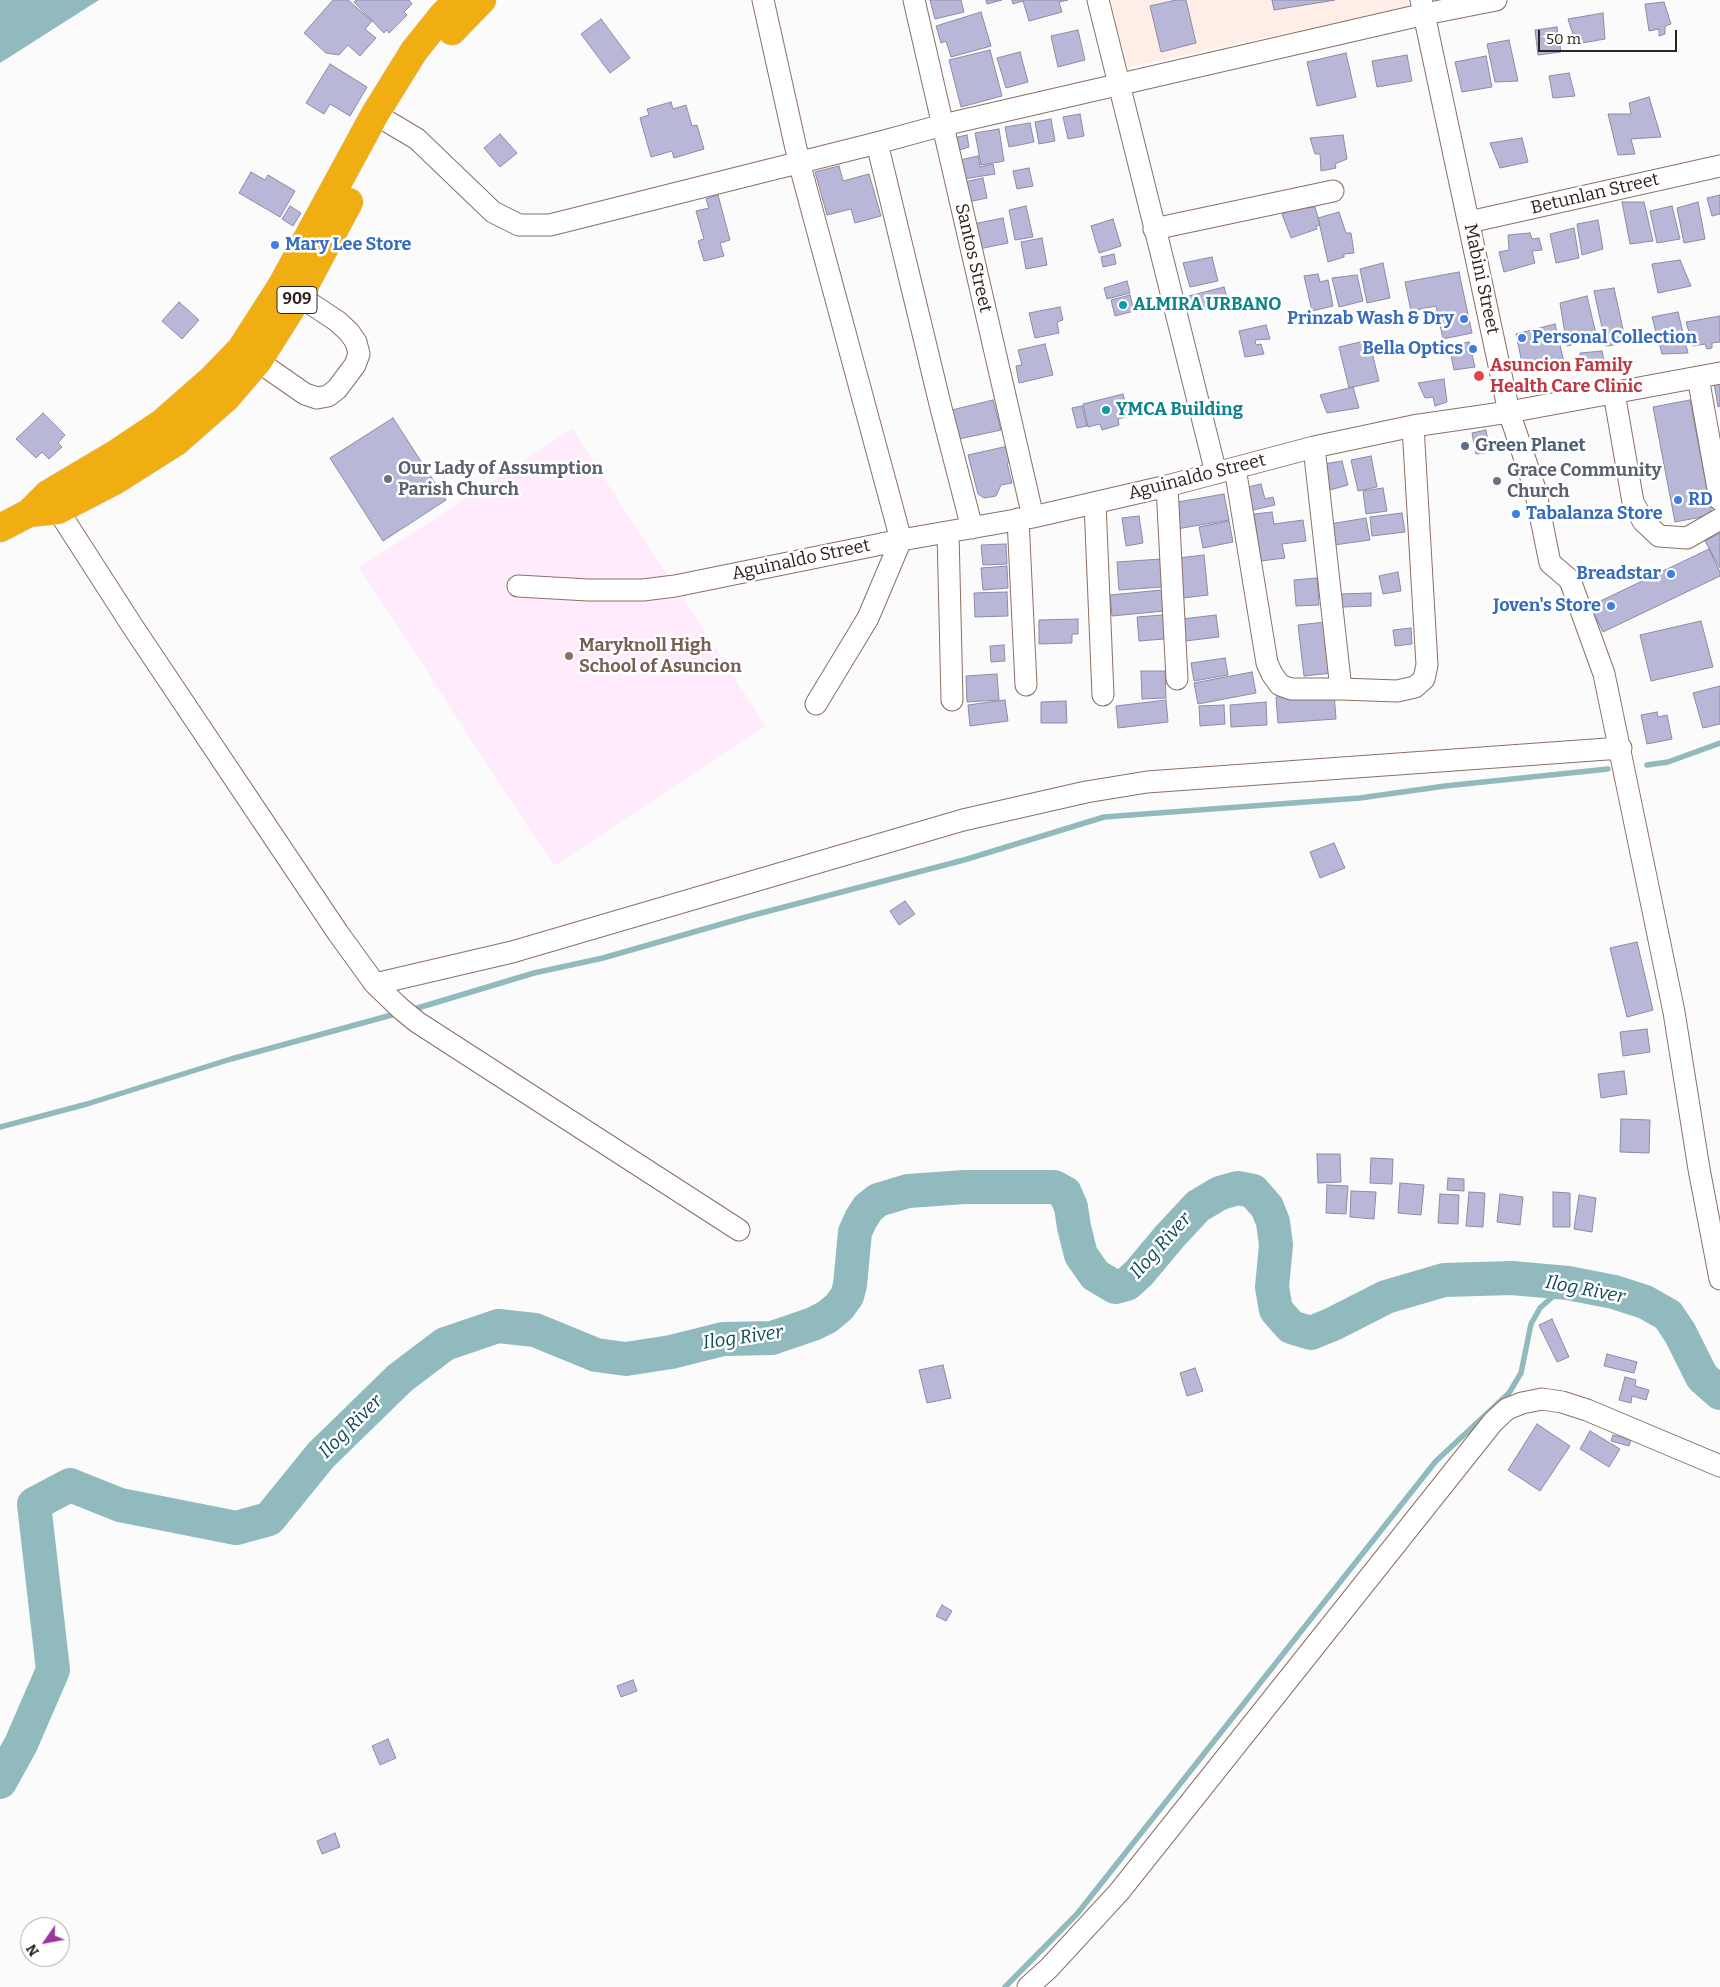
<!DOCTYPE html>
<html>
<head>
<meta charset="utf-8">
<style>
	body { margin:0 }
	#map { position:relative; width:1720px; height:1987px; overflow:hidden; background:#fbfbfb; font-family:Bitter,serif }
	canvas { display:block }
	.north { position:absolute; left:20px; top:1917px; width:50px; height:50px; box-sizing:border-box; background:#fff; border:1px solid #aca7a5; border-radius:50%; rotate:237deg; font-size:14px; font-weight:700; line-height:20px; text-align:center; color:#2f221d }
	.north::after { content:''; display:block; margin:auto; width:18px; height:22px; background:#9a379e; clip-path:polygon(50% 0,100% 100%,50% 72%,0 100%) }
	.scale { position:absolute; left:1538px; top:30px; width:139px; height:22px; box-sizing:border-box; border:2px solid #2f221d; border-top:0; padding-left:6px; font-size:15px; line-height:18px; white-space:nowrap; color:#2f221d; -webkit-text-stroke:4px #fff; paint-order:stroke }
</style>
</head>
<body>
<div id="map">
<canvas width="1720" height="1987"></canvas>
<div class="north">N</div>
<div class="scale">50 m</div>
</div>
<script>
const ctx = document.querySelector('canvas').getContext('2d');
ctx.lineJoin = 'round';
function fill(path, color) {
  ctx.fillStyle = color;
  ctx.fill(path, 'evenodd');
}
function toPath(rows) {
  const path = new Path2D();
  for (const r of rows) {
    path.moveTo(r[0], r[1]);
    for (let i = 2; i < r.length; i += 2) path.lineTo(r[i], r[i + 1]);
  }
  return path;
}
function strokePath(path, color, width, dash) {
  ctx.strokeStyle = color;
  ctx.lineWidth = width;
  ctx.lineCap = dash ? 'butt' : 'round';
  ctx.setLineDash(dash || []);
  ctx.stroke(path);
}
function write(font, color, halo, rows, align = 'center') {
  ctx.font = font + ' Bitter,serif';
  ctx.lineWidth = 5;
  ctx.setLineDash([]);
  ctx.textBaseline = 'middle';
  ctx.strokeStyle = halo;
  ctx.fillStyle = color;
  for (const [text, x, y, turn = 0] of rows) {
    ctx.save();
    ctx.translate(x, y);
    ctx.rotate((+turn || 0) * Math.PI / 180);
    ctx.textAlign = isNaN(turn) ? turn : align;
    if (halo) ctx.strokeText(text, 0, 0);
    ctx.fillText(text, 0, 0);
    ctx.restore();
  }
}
const built = toPath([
	[1109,0,1408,0,1409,7,1124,68]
]);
const education = toPath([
	[572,429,766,726,554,866,359,568]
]);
const water = toPath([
	[0,0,99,0,0,63]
]);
const stream = toPath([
	[1647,765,1668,762,1720,743],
	[411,1010,534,973,603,958,746,917,964,860,1104,817,1360,798,1445,786,1608,769],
	[0,1127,87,1104,231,1059,399,1013],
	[1005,1987,1077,1914,1436,1461,1509,1393,1521,1373,1531,1324,1540,1308,1568,1283]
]);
const river = toPath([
	[0,1782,21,1744,53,1670,34,1504,70,1485,120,1505,236,1528,269,1519,321,1455,400,1378,445,1344,498,1326,535,1330,596,1355,626,1359,671,1352,723,1339,772,1338,813,1324,827,1317,839,1307,847,1296,850,1285,855,1232,861,1219,868,1208,878,1200,908,1191,965,1187,1054,1187,1065,1193,1071,1207,1074,1227,1081,1255,1095,1275,1115,1287,1127,1284,1139,1273,1170,1236,1198,1206,1220,1193,1238,1188,1253,1191,1267,1207,1273,1222,1276,1245,1272,1287,1276,1310,1291,1327,1311,1333,1333,1324,1386,1297,1444,1280,1512,1278,1568,1283,1614,1292,1645,1302,1668,1315,1680,1333,1702,1377,1720,1393]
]);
const building = toPath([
	[333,0,348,0,372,21,365,29,376,38,360,56,348,45,339,55,326,53,304,33,333,0],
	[356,0,409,0,412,4,404,12,407,15,389,33,386,30,384,33,354,2,356,0],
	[930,0,961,0,964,12,935,19,930,0],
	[986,0,1002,0,987,4,986,0],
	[1012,0,1068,0,1059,2,1062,12,1029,21,1023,1,1013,4,1012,0],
	[1176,0,1186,0,1196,43,1161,52,1150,6,1176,0],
	[1272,0,1335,0,1274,10,1272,0],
	[1664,2,1671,24,1665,26,1665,34,1659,36,1659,29,1649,31,1645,4,1664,2],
	[981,12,991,46,951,57,946,41,941,43,936,26,981,12],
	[1603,13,1605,39,1576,44,1568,19,1603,13],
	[601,19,630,58,610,73,581,34,601,19],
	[1557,27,1561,52,1538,55,1535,30,1557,27],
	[1078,30,1085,60,1058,67,1051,36,1078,30],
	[1509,40,1518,81,1495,82,1487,44,1509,40],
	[990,50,1002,96,961,107,949,60,990,50],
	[1020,52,1028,82,1006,88,997,58,1020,52],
	[1346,53,1356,97,1317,106,1307,62,1346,53],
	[1407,55,1412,81,1377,87,1372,61,1407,55],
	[1486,56,1492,87,1462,92,1455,62,1486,56],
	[330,64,367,87,350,116,330,104,324,114,306,103,330,64],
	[1569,73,1575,96,1553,98,1549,76,1569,73],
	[1649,97,1661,137,1631,139,1635,154,1618,155,1608,114,1631,114,1629,103,1649,97],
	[671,102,673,109,686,105,692,126,697,125,704,149,674,158,672,151,651,157,640,118,649,115,647,109,671,102],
	[1080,114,1084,136,1068,139,1063,117,1080,114],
	[1051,119,1055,141,1039,144,1035,122,1051,119],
	[1030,123,1034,142,1009,147,1005,127,1030,123],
	[999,129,1004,161,981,165,975,133,999,129],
	[500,134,517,153,500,167,484,148,500,134],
	[967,135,969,147,956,151,953,138,967,135],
	[1343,135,1347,159,1335,164,1336,168,1321,171,1320,154,1315,154,1310,138,1343,135],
	[1522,138,1528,162,1500,168,1490,143,1522,138],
	[978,156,980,167,993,164,995,174,964,179,960,160,978,156],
	[839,166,843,181,869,174,881,216,855,223,851,209,827,215,815,172,839,166],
	[1029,168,1033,186,1017,189,1013,171,1029,168],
	[251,172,265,180,268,175,295,191,280,217,239,193,251,172],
	[983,178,987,198,968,202,964,182,983,178],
	[718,195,730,240,720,243,724,256,704,261,698,241,704,239,696,211,709,208,706,199,718,195],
	[1720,195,1720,214,1712,216,1707,198,1720,195],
	[1622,202,1644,202,1653,241,1630,244,1622,202],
	[1698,202,1705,239,1684,243,1677,208,1698,202],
	[1305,205,1306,208,1315,207,1320,225,1316,226,1317,229,1291,238,1282,214,1305,205],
	[290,206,301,213,293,226,282,219,290,206],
	[1026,206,1033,237,1015,240,1009,210,1026,206],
	[1672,206,1680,239,1657,243,1650,211,1672,206],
	[1339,212,1346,233,1351,233,1354,253,1344,254,1344,257,1328,262,1318,218,1339,212],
	[1003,218,1008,243,979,249,973,224,1003,218],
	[1113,219,1121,246,1099,253,1091,226,1113,219],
	[1598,220,1603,249,1582,255,1577,224,1598,220],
	[1574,228,1579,258,1556,263,1550,234,1574,228],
	[1530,233,1532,239,1539,238,1542,250,1532,251,1535,263,1504,272,1499,252,1509,250,1508,235,1530,233],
	[1042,238,1047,265,1026,269,1021,242,1042,238],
	[1114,254,1116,264,1103,267,1101,257,1114,254],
	[1212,257,1218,281,1190,287,1183,263,1212,257],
	[1680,260,1691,286,1658,293,1652,264,1680,260],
	[1383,263,1390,298,1367,303,1360,269,1383,263],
	[1459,272,1472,333,1443,339,1436,306,1411,311,1405,282,1459,272],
	[1318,274,1320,282,1328,280,1333,306,1312,311,1304,276,1318,274],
	[1357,275,1363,301,1339,307,1332,278,1357,275],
	[1127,281,1130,293,1107,299,1104,288,1127,281],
	[1224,287,1229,304,1194,311,1189,296,1224,287],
	[1614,288,1626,343,1606,346,1594,291,1614,288],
	[1130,295,1134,311,1115,316,1111,300,1130,295],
	[1587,296,1597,338,1567,346,1560,303,1587,296],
	[179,302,199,320,182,339,162,321,179,302],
	[1060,307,1063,320,1057,322,1059,333,1035,338,1029,313,1060,307],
	[1678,312,1688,353,1662,354,1652,317,1678,312],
	[1720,316,1720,342,1712,343,1712,348,1707,349,1705,344,1693,346,1686,322,1720,316],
	[1555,324,1564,362,1531,369,1522,363,1516,334,1555,324],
	[1266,325,1270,339,1255,340,1256,345,1261,344,1264,354,1245,357,1239,331,1266,325],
	[1369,340,1379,381,1349,388,1339,347,1369,340],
	[1469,342,1475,367,1454,370,1449,346,1469,342],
	[1045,344,1053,375,1019,383,1016,366,1022,365,1018,350,1045,344],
	[1602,351,1606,369,1581,371,1580,353,1602,351],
	[1444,379,1447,402,1435,406,1433,397,1425,398,1418,383,1444,379],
	[1720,382,1720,406,1718,407,1714,383,1720,382],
	[1353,387,1359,408,1327,413,1320,395,1353,387],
	[1123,394,1129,416,1118,419,1119,425,1102,430,1100,424,1088,427,1083,404,1123,394],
	[993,400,1001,430,959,439,952,410,993,400],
	[1690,400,1712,515,1675,522,1653,407,1690,400],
	[1082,406,1087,426,1077,428,1072,408,1082,406],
	[43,413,65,435,58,443,62,447,49,459,42,452,36,458,16,439,43,413],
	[393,418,446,500,383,541,330,458,393,418],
	[1486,430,1490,452,1476,454,1472,433,1486,430],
	[1008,446,1012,462,1007,463,1012,483,1001,485,996,496,984,498,978,494,968,455,1008,446],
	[1371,456,1377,487,1358,491,1351,460,1371,456],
	[1342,461,1348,485,1330,490,1324,464,1342,461],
	[1261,484,1265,499,1273,497,1275,505,1253,510,1248,487,1261,484],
	[1383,488,1387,511,1366,514,1363,491,1383,488],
	[1224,494,1229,520,1177,529,1172,503,1224,494],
	[1272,512,1274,524,1303,520,1306,541,1282,544,1285,558,1261,561,1254,514,1272,512],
	[1402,513,1405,532,1372,536,1370,517,1402,513],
	[1139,516,1143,543,1126,546,1122,518,1139,516],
	[1366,518,1370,540,1334,545,1330,524,1366,518],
	[1229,521,1233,542,1203,548,1199,527,1229,521],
	[1720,533,1720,568,1705,541,1720,533],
	[1006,544,1007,564,983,565,981,545,1006,544],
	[1709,549,1720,572,1720,576,1603,632,1590,606,1709,549],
	[1204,555,1208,595,1183,598,1178,558,1204,555],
	[1161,559,1163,587,1119,590,1117,562,1161,559],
	[1007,566,1008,588,983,590,981,568,1007,566],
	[1398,572,1401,591,1383,594,1379,576,1398,572],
	[1317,578,1319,605,1296,606,1294,580,1317,578],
	[1162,590,1164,611,1112,616,1110,595,1162,590],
	[1007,592,1008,616,975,617,974,593,1007,592],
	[1371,593,1371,606,1342,607,1341,594,1371,593],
	[1163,615,1164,639,1139,641,1137,617,1163,615],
	[1216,615,1219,637,1185,641,1182,619,1216,615],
	[1078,619,1078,634,1072,634,1072,643,1039,644,1039,620,1078,619],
	[1701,621,1713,667,1651,681,1640,635,1701,621],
	[1326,622,1332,673,1304,676,1298,625,1326,622],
	[1411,628,1412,644,1395,646,1393,630,1411,628],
	[1004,645,1005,661,991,662,990,646,1004,645],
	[1225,658,1228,675,1194,681,1191,663,1225,658],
	[1141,671,1165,671,1166,698,1142,699,1141,671],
	[1252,672,1256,693,1198,704,1194,683,1252,672],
	[997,674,999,700,967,702,966,676,997,674],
	[1720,686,1720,724,1703,728,1693,693,1720,686],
	[1334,693,1336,719,1278,723,1276,697,1334,693],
	[1005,700,1008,721,970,726,968,705,1005,700],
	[1166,700,1168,722,1118,728,1116,706,1166,700],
	[1066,701,1067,723,1041,723,1041,702,1066,701],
	[1266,702,1267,725,1231,727,1230,705,1266,702],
	[1224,705,1225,724,1200,726,1199,706,1224,705],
	[1657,712,1658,717,1667,715,1672,739,1647,744,1641,715,1657,712],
	[1334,843,1345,868,1320,878,1310,852,1334,843],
	[905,901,915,914,899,925,890,911,905,901],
	[1637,942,1653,1010,1627,1017,1610,948,1637,942],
	[1647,1029,1650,1052,1623,1056,1620,1032,1647,1029],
	[1624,1071,1627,1094,1601,1098,1598,1074,1624,1071],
	[1621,1119,1650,1120,1649,1153,1620,1152,1621,1119],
	[1317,1154,1340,1154,1341,1182,1318,1183,1317,1154],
	[1371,1158,1393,1159,1392,1184,1370,1183,1371,1158],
	[1448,1178,1464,1179,1464,1191,1447,1190,1448,1178],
	[1400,1183,1424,1185,1421,1215,1398,1213,1400,1183],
	[1327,1185,1348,1186,1346,1214,1326,1213,1327,1185],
	[1351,1191,1376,1192,1374,1219,1350,1217,1351,1191],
	[1469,1192,1485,1193,1483,1227,1466,1226,1469,1192],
	[1553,1192,1570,1193,1570,1227,1553,1227,1553,1192],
	[1440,1194,1459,1195,1458,1224,1438,1223,1440,1194],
	[1500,1194,1523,1197,1520,1225,1497,1222,1500,1194],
	[1579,1195,1596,1198,1592,1232,1574,1229,1579,1195],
	[1552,1319,1569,1357,1557,1362,1539,1325,1552,1319],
	[1607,1354,1637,1362,1634,1373,1604,1366,1607,1354],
	[943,1365,951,1398,927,1403,919,1370,943,1365],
	[1195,1368,1203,1391,1187,1396,1180,1373,1195,1368],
	[1625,1377,1636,1380,1635,1386,1649,1390,1646,1400,1632,1396,1631,1403,1619,1400,1625,1377],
	[1537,1424,1570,1446,1540,1491,1508,1470,1537,1424],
	[1590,1431,1620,1449,1609,1467,1580,1449,1590,1431],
	[1613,1435,1631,1440,1629,1446,1611,1441,1613,1435],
	[942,1605,952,1611,946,1621,936,1616,942,1605],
	[633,1680,637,1691,621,1697,617,1686,633,1680],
	[388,1739,396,1758,380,1765,372,1746,388,1739],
	[335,1833,340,1847,322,1854,317,1841,335,1833]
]);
const minor = toPath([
	[763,0,799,162,901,540,868,618,816,704],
	[914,0,1033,517],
	[1098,0,1216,473],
	[1421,0,1509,412,1535,489,1550,563,1570,580,1604,674,1674,1012,1699,1169,1720,1279],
	[375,114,417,139,493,212,519,225,550,225,877,143,943,125,1425,14,1496,0],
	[877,143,941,408,972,528],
	[1469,222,1720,166],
	[1154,229,1333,191],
	[246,353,305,394,317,398,328,396,337,389,355,365,359,354,356,342,349,332,337,321,287,288],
	[1698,377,1720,500],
	[1614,393,1633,502,1643,521,1659,536,1687,538,1720,519],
	[1314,447,1341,689],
	[1235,468,1267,663,1272,674,1280,685,1291,689,1341,689,1397,691,1415,687,1424,679,1427,665,1413,426],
	[1167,486,1177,679],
	[50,498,133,627,338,933,375,984,400,1008,417,1022,739,1230],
	[1095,503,1103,695],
	[1018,519,1026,685],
	[948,532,952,700],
	[518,586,588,590,643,590,675,586,901,540,1033,517,1167,486,1314,447,1413,426,1509,412,1720,373],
	[375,984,512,952,963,820,1086,792,1147,782,1621,748],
	[1028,1987,1049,1968,1119,1892,1493,1422,1507,1409,1522,1403,1542,1399,1562,1402,1587,1410,1720,1466]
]);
const highway = toPath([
	[452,31,482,0],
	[29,513,58,510,116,480,176,442,226,398,258,361,299,296,349,202],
	[0,528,29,513,48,494,117,453,162,423,212,379,241,349,282,285,375,114,414,51,442,16,458,0]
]);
const markers = [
	[275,245,5,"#3f7fe0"],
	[1123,305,5,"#0f9aa8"],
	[1464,319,5,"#3f7fe0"],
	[1522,338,5,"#3f7fe0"],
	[1473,349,5,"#3f7fe0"],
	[1479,376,6,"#e0444e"],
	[1106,410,5,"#0f9aa8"],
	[1465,446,5,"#5c6f8a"],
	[388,479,5,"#6b7280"],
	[1497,481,5,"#6b7280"],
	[1678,500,5,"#3f7fe0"],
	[1516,514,5,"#3f7fe0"],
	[1671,574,5,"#3f7fe0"],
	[1611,606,5,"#3f7fe0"],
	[569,656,5,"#8d6e63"]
];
const shields = [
	[297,300,40]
];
const shieldNames = [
	["909",297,300]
];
const streetNames = [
	["Betunlan Street",1595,194,-13],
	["Santos Street",973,258,77],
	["Mabini Street",1481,279,78],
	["Aguinaldo Street",1197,477,-14],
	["Aguinaldo Street",801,560,-12]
];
const shopNames = [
	["Mary Lee Store",285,245],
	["Prinzab Wash & Dry",1454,319,"right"],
	["Personal Collection",1532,338],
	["Bella Optics",1463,349,"right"],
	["RD",1688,500],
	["Tabalanza Store",1526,514],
	["Breadstar",1661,574,"right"],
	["Joven's Store",1601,606,"right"]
];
const cultureNames = [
	["ALMIRA URBANO",1133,305],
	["YMCA Building",1116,410]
];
const healthNames = [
	["Asuncion Family",1490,366],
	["Health Care Clinic",1490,387]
];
const serviceNames = [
	["Green Planet",1475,446]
];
const worshipNames = [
	["Our Lady of Assumption",398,469],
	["Parish Church",398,490],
	["Grace Community",1507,471],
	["Church",1507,492]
];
const educationNames = [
	["Maryknoll High",579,646],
	["School of Asuncion",579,667]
];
const waterNames = [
	["Ilog River",1161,1246,-48],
	["Ilog River",1585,1290,11],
	["Ilog River",743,1338,-8],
	["Ilog River",351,1427,-45]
];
fill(built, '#ffeee7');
fill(education, '#ffebfb');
fill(water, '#90babe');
strokePath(stream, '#90babe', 5.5);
strokePath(river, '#90babe', 34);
fill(building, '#b8b7d7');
strokePath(building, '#8c8ba8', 1);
strokePath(minor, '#8d6f62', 23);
strokePath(highway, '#dad7d6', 29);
strokePath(minor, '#fff', 21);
strokePath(highway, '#f1ae12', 28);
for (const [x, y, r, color] of markers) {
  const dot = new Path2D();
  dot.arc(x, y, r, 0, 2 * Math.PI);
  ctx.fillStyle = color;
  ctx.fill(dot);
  strokePath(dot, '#fff', 2);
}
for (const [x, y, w] of shields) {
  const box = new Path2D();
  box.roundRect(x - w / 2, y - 13.5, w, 27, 4);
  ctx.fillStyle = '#fff';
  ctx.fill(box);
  strokePath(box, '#2f221d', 1);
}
write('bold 16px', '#2f221d', null, shieldNames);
write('18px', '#2f221d', '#fff', streetNames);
write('bold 18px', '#366cbe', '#fff', shopNames, 'left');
write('bold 18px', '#0d838f', '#fff', cultureNames, 'left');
write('bold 18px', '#be3a42', '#fff', healthNames, 'left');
write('bold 18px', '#4e5e75', '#fff', serviceNames, 'left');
write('bold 18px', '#5b616d', '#fff', worshipNames, 'left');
write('bold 18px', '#785e54', '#fff', educationNames, 'left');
write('italic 19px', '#0c4c51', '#fff', waterNames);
</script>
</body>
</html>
